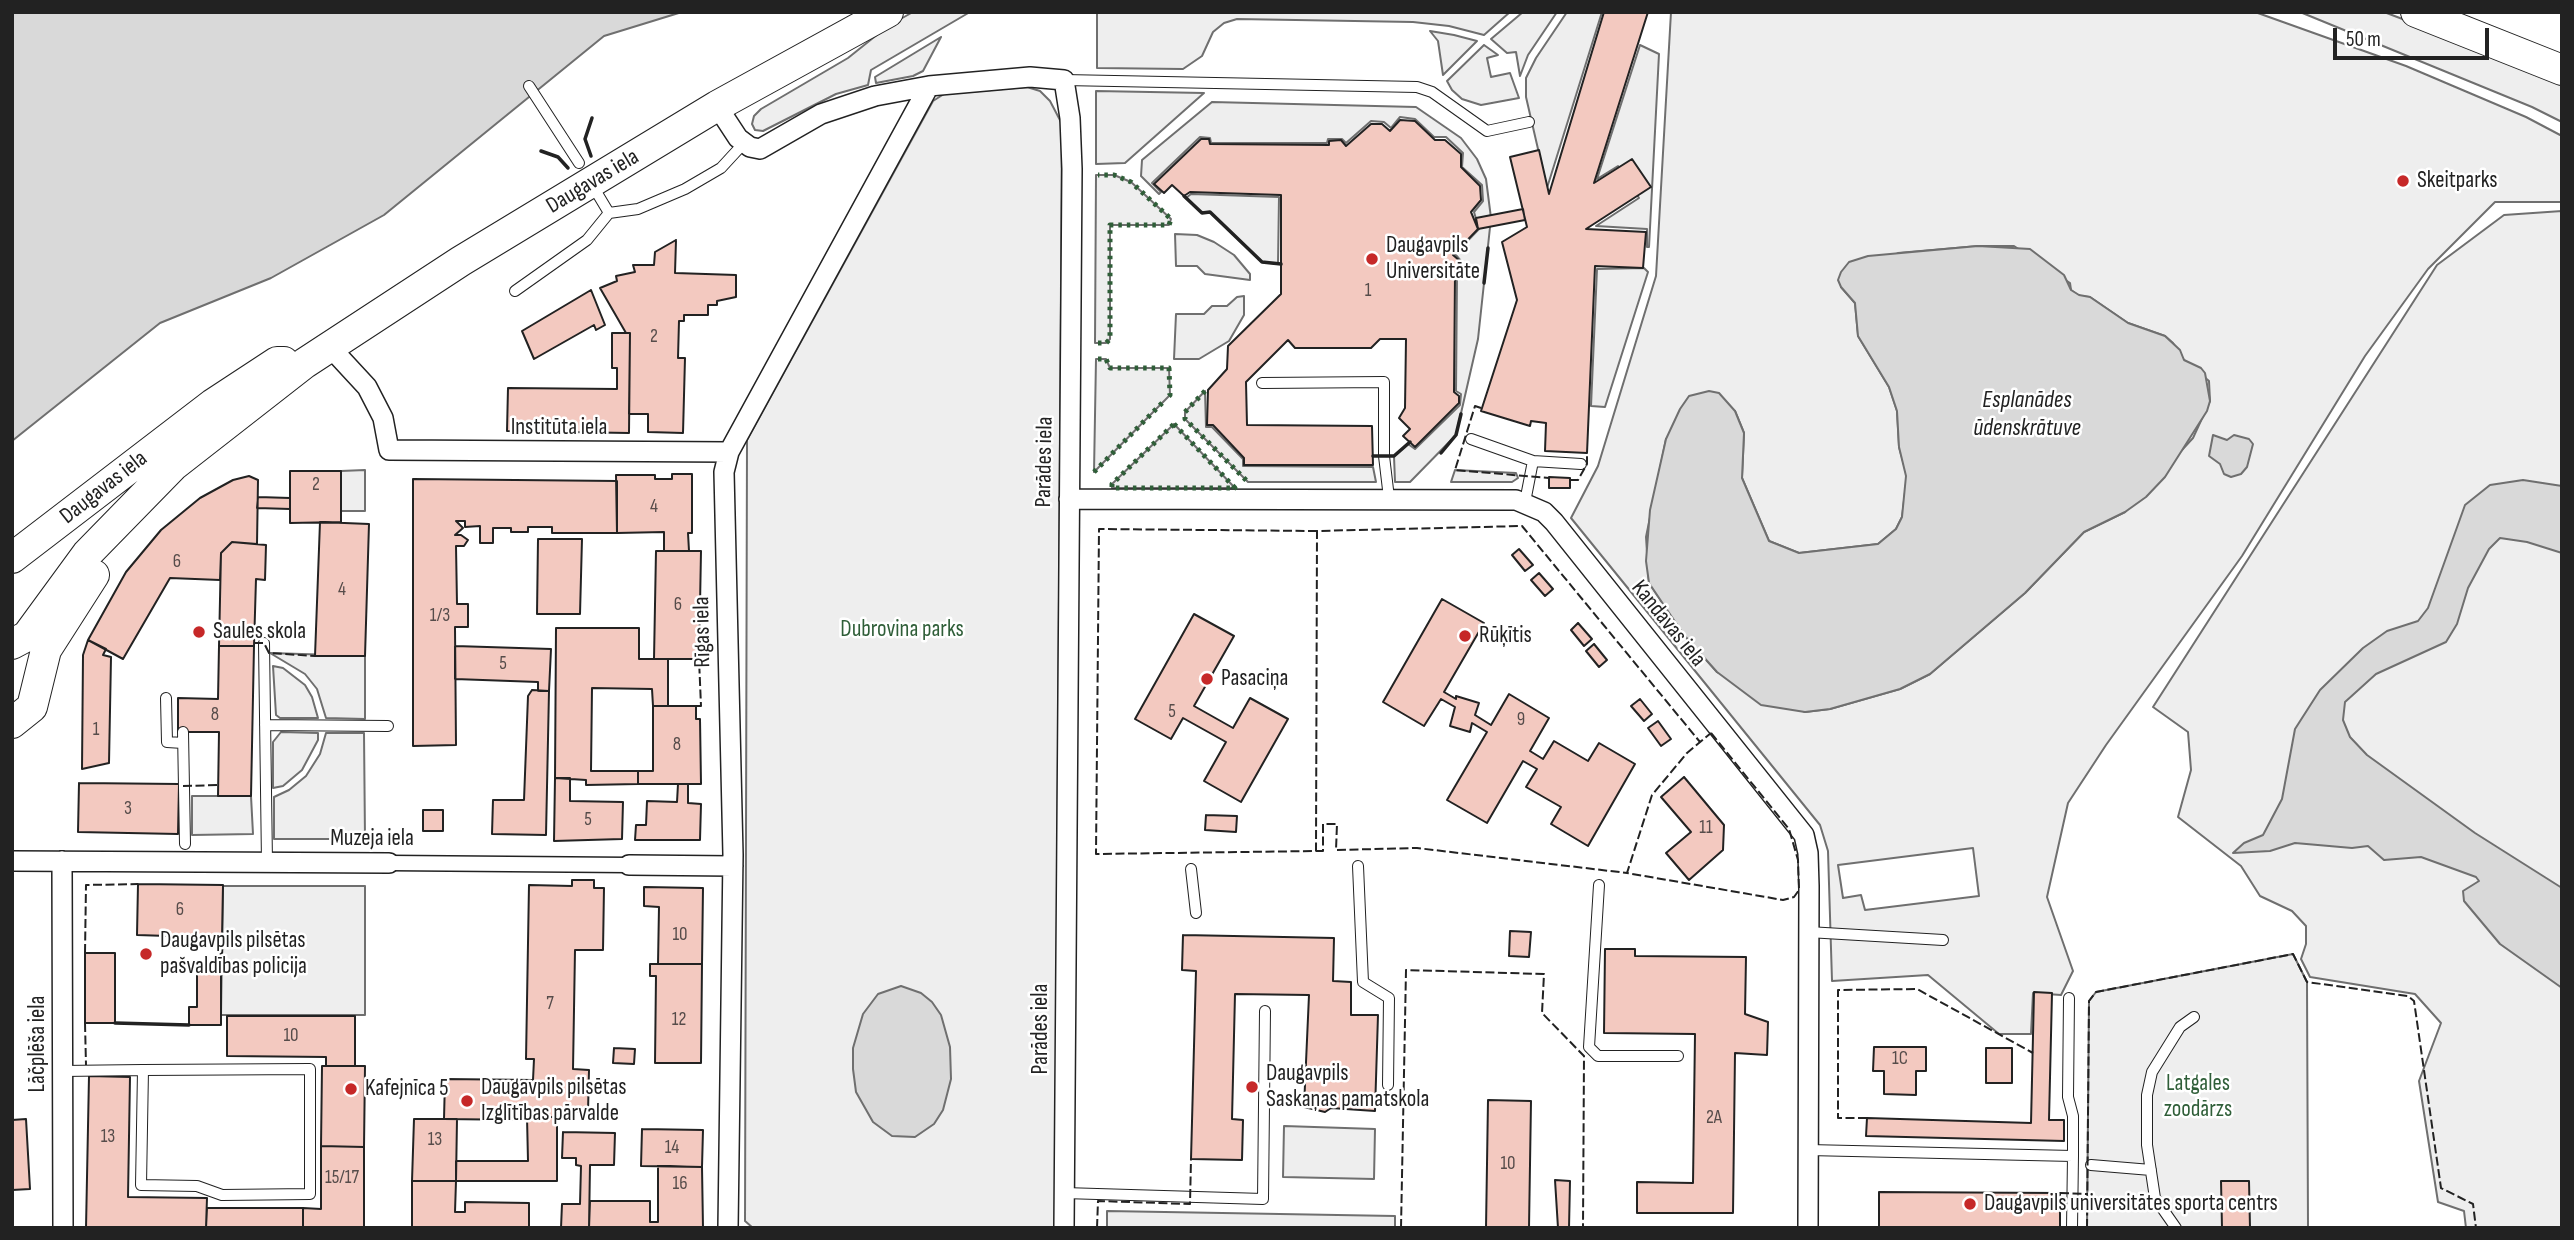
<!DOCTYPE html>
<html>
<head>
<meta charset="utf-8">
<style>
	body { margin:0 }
	#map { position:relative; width:2574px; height:1240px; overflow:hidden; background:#fff; font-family:"Sofia Sans Condensed",sans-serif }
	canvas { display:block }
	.frame { position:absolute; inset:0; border:14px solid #222; pointer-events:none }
	.scale { position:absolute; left:2333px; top:28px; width:156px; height:32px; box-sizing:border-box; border:4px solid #222; border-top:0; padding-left:9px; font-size:21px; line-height:24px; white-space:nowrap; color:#222; -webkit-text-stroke:5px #fff; paint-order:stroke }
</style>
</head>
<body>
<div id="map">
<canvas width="2574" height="1240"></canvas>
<div class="frame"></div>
<div class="scale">50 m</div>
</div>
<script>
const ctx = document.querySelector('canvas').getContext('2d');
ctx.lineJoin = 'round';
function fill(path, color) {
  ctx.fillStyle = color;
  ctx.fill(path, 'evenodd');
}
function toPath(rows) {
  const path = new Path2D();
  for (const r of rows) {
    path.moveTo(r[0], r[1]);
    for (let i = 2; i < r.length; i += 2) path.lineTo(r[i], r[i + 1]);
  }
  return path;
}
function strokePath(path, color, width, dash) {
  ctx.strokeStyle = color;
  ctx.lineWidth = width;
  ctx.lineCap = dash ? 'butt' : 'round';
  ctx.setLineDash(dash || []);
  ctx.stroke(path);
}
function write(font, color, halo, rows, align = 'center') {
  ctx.font = font + ' "Sofia Sans Condensed",sans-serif';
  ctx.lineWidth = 5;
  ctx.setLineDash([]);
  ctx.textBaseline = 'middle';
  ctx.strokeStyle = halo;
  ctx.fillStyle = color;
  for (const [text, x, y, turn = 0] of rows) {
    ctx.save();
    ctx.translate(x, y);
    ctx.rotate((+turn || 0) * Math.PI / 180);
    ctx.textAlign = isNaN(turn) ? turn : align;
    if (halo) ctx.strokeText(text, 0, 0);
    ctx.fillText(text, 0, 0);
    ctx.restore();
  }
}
const green = toPath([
	[913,12,970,12,871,70,868,85,836,94,763,131,755,130,752,124,754,116,761,109,848,58,888,26,913,12],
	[1097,12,1510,12,1484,35,1449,26,1413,22,1237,19,1224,23,1213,32,1202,56,1183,69,1097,68,1097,12],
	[1523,12,1557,12,1528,55,1520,76,1516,52,1507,53,1491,39,1523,12],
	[1567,12,1602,12,1547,188,1526,97,1526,78,1536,58,1567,12],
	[1671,12,2255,12,2406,66,2526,117,2562,136,2562,202,2495,202,2428,269,2365,356,2242,556,2106,745,2068,803,2047,897,2073,971,2061,995,2033,993,2031,1034,1999,1034,1928,975,1832,981,1828,851,1820,825,1571,518,1598,466,1656,276,1671,12],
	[1978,246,2014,246,2070,283,2071,290,2079,296,2090,297,2128,323,2165,336,2173,343,2184,360,2209,381,2210,401,2193,438,2125,512,2084,532,2025,593,1930,674,1900,689,1830,709,1805,712,1717,672,1684,635,1649,583,1646,537,1666,439,1735,411,1744,433,1742,478,1769,541,1799,553,1878,544,1896,529,1902,517,1907,476,1899,447,1897,411,1889,387,1858,336,1855,303,1841,287,1898,253,1978,246],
	[1973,848,1979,896,1865,910,1861,895,1843,898,1838,865,1973,848],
	[2300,12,2384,12,2442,34,2562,85,2562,122,2532,107,2300,12],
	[1430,31,1454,35,1477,41,1443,75,1438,41,1430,31],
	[941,37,923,71,913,76,876,83,875,77,941,37],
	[1484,45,1498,55,1487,58,1491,77,1510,73,1519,98,1481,105,1462,99,1452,90,1447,81,1484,45],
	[1640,45,1659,54,1649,247,1647,247,1647,229,1596,226,1639,198,1618,166,1597,179,1640,45],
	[1027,87,1040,91,1050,101,1062,124,1055,1228,753,1228,745,1221,747,440,933,101,944,94,1027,87],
	[1096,91,1204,93,1125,163,1096,164,1096,91],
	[1212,102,1416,107,1461,138,1477,159,1486,179,1491,218,1478,339,1456,435,1410,482,1395,482,1394,456,1408,444,1415,449,1460,405,1461,394,1456,391,1457,275,1461,271,1461,261,1455,254,1479,229,1474,212,1483,201,1482,185,1462,167,1463,153,1446,137,1434,137,1415,119,1400,117,1391,128,1384,122,1371,121,1346,143,1342,139,1328,139,1327,143,1211,143,1210,138,1200,137,1152,183,1161,192,1159,194,1141,176,1142,160,1212,102],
	[1096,175,1114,175,1131,182,1171,219,1169,225,1110,225,1110,339,1106,343,1095,343,1096,175],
	[1191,194,1279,197,1278,264,1262,262,1210,212,1202,213,1186,198,1191,194],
	[2562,211,2562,1228,2466,1228,2464,1211,2438,1202,2419,1081,2441,1023,2415,994,2310,977,2301,959,2306,944,2306,926,2292,911,2260,896,2241,866,2178,817,2191,770,2188,732,2153,707,2437,265,2504,215,2562,211],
	[1175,234,1197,235,1214,242,1234,255,1250,274,1250,280,1205,274,1197,266,1176,266,1175,234],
	[1644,268,1648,272,1605,407,1591,406,1597,269,1644,268],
	[1244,296,1244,315,1229,341,1199,359,1174,359,1176,314,1204,314,1212,306,1227,306,1237,297,1244,296],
	[1096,359,1106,359,1110,368,1169,368,1170,395,1094,472,1096,359],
	[1205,391,1206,427,1212,427,1243,459,1243,466,1373,467,1376,482,1248,482,1185,419,1185,412,1205,391],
	[1174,424,1235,488,1112,488,1112,484,1174,424],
	[365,470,365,511,341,511,341,471,365,470],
	[1455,470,1516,473,1518,478,1512,482,1451,482,1455,470],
	[270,653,365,656,365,719,326,718,317,689,305,674,270,653],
	[273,666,283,668,305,685,312,697,318,718,280,718,276,715,273,666],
	[281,732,318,733,318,740,302,770,283,786,273,788,273,742,281,732],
	[326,733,364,733,365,839,274,839,274,797,289,790,306,776,320,754,326,733],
	[192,796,251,796,253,834,192,835,192,796],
	[223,886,365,886,365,1015,221,1015,223,886],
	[2293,954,2307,982,2308,1228,2087,1228,2089,1001,2096,992,2293,954],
	[1284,1126,1375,1129,1374,1179,1283,1177,1284,1126],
	[1107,1211,1395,1216,1395,1228,1107,1228,1107,1211]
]);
const water = toPath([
	[12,12,682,12,604,36,384,215,271,278,160,323,12,441,12,12],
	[1978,246,2030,249,2064,275,2071,290,2079,295,2090,297,2128,323,2165,336,2180,350,2184,360,2201,368,2205,373,2210,401,2207,411,2165,477,2146,497,2125,512,2084,532,2025,593,1930,674,1900,689,1830,709,1805,712,1761,705,1717,672,1684,635,1649,583,1646,561,1650,510,1666,439,1680,409,1689,396,1709,391,1719,393,1735,411,1744,433,1742,478,1769,541,1799,553,1878,544,1896,529,1902,517,1906,476,1899,447,1897,411,1889,387,1858,336,1855,303,1841,287,1838,280,1841,272,1849,262,1868,256,1978,246],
	[2213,435,2227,440,2234,435,2249,439,2253,444,2247,467,2241,474,2231,477,2224,474,2220,464,2209,456,2213,435],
	[2523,480,2562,486,2562,553,2527,542,2500,538,2489,549,2468,588,2457,624,2446,642,2376,674,2345,702,2343,720,2350,737,2367,755,2475,833,2562,888,2562,988,2500,944,2464,901,2463,891,2479,881,2476,877,2421,857,2384,860,2368,846,2352,848,2295,843,2270,851,2233,853,2244,843,2263,835,2282,799,2295,729,2320,690,2363,648,2387,631,2418,621,2428,608,2465,505,2490,485,2523,480],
	[901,986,921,993,932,1002,941,1015,950,1047,951,1079,943,1110,934,1124,915,1137,892,1136,873,1122,856,1092,853,1069,853,1048,863,1014,878,994,901,986]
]);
const building = toPath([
	[1604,12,1648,12,1594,183,1632,159,1651,187,1586,229,1646,232,1643,268,1595,266,1587,453,1545,451,1546,423,1531,421,1530,426,1481,411,1517,300,1502,242,1527,227,1510,157,1539,150,1549,194,1604,12],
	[1400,120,1415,121,1435,140,1445,140,1461,154,1461,167,1480,186,1481,200,1471,212,1478,229,1453,255,1460,261,1460,270,1455,274,1454,392,1459,396,1459,403,1415,447,1403,436,1410,429,1399,418,1405,408,1406,339,1380,339,1371,348,1295,348,1288,340,1246,382,1247,425,1372,426,1373,465,1244,465,1244,458,1213,425,1207,425,1208,390,1227,369,1228,346,1281,294,1281,195,1190,192,1184,196,1172,185,1164,193,1154,184,1201,139,1209,139,1210,144,1329,145,1329,141,1341,140,1346,146,1371,124,1382,124,1390,131,1400,120],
	[1523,209,1525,220,1478,229,1476,218,1523,209],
	[676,240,675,273,736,275,736,297,717,301,717,305,708,305,708,315,684,315,684,321,679,321,678,358,685,358,683,433,648,432,648,414,629,414,630,333,626,333,600,288,617,281,616,276,635,272,633,265,654,265,655,252,676,240],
	[591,290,605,325,596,330,594,325,534,359,522,331,591,290],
	[612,333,630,333,629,433,507,431,508,388,617,389,617,368,612,368,612,333],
	[290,471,341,471,341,522,290,523,290,471],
	[672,474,692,474,692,533,688,533,689,551,664,551,664,532,617,533,616,475,655,475,655,479,672,479,672,474],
	[249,476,258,480,257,544,232,542,221,553,220,580,170,578,123,659,88,640,126,572,161,530,200,498,233,480,249,476],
	[1549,477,1570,478,1570,488,1549,488,1549,477],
	[413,479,617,481,617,533,552,533,552,527,528,527,528,532,511,532,511,528,493,528,493,543,480,543,480,526,465,527,465,521,456,521,463,528,455,535,461,535,468,540,464,546,456,546,457,604,468,604,468,627,455,627,456,745,413,746,413,479],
	[258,497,290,498,290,509,257,508,258,497],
	[320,522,369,524,365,656,315,656,320,522],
	[538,539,582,539,580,614,537,614,538,539],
	[232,542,266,545,265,580,256,579,254,646,219,646,221,553,232,542],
	[1519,549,1533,565,1525,571,1512,555,1519,549],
	[656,551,701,551,699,659,654,659,656,551],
	[1539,573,1553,589,1545,596,1531,580,1539,573],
	[1442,599,1484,623,1444,692,1456,699,1456,696,1479,703,1475,715,1491,725,1509,694,1549,718,1530,751,1543,759,1554,741,1588,761,1599,743,1635,764,1588,846,1551,824,1561,807,1526,787,1537,769,1523,761,1487,823,1447,800,1487,732,1472,723,1470,732,1450,726,1455,707,1441,699,1424,726,1383,702,1442,599],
	[1194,614,1234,636,1194,706,1233,728,1250,698,1288,719,1241,802,1204,781,1226,742,1183,718,1171,739,1135,719,1194,614],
	[1578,623,1592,639,1584,646,1571,630,1578,623],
	[556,628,639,628,639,659,668,659,668,706,653,706,652,689,592,688,591,771,638,771,638,784,586,785,586,780,555,778,556,628],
	[88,640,106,649,103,655,111,657,109,763,82,769,83,655,88,640],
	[1594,644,1607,660,1599,667,1586,651,1594,644],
	[219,646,254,646,251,796,218,796,219,732,178,732,178,698,218,699,219,646],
	[455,646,551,649,549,691,538,691,538,682,455,679,455,646],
	[532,690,549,691,546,835,492,834,493,800,524,800,528,696,532,690],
	[1640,699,1652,714,1644,721,1631,706,1640,699],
	[653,706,696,706,696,719,700,719,701,784,638,784,638,771,653,771,653,706],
	[1658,721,1671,739,1661,746,1648,728,1658,721],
	[1684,777,1724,825,1723,850,1689,880,1666,853,1691,832,1661,797,1684,777],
	[555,778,570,778,570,801,623,802,622,839,554,841,555,778],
	[79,783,179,784,178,834,78,832,79,783],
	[678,784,688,784,688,803,701,804,700,840,635,840,636,825,646,825,647,801,677,802,678,784],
	[423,810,443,810,443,831,423,831,423,810],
	[1206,815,1237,816,1236,832,1205,830,1206,815],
	[572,880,594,880,594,888,604,888,603,950,575,950,573,1069,589,1070,588,1112,557,1112,557,1117,527,1117,527,1120,444,1119,445,1079,533,1080,534,1059,526,1059,529,885,572,886,572,880],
	[138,884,223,885,222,938,190,937,190,947,168,946,168,936,137,935,138,884],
	[644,887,703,888,702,964,658,964,659,907,644,906,644,887],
	[1510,931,1531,932,1529,957,1509,956,1510,931],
	[1183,935,1334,938,1333,981,1351,982,1351,1015,1378,1015,1375,1111,1331,1108,1325,1112,1304,1107,1309,995,1235,994,1232,1119,1243,1120,1242,1160,1191,1159,1196,971,1182,970,1183,935],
	[1605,949,1635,949,1635,956,1746,957,1745,1014,1768,1022,1767,1055,1735,1053,1733,1213,1637,1213,1637,1182,1693,1183,1695,1034,1604,1033,1605,949],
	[85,953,115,953,115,1023,85,1023,85,953],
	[197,962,221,962,221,1025,189,1025,189,1007,197,1007,197,962],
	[650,964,702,964,701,1063,655,1063,656,976,650,976,650,964],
	[2034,992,2052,993,2049,1120,2064,1120,2064,1141,1866,1136,1867,1118,2031,1123,2034,992],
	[227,1016,355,1016,355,1066,326,1066,326,1057,227,1056,227,1016],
	[1874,1047,1926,1047,1926,1071,1916,1071,1916,1095,1884,1094,1884,1071,1873,1071,1874,1047],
	[614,1048,635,1049,634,1064,613,1063,614,1048],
	[1986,1048,2012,1048,2012,1083,1986,1083,1986,1048],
	[322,1066,365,1066,364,1147,321,1146,322,1066],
	[89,1076,130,1077,128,1197,207,1198,206,1228,86,1228,89,1076],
	[1488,1100,1531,1101,1529,1228,1486,1228,1488,1100],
	[527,1117,557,1117,557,1181,456,1181,456,1161,528,1161,527,1117],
	[26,1119,30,1189,12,1190,12,1120,26,1119],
	[414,1119,457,1119,456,1181,412,1181,414,1119],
	[642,1129,703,1130,702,1167,641,1166,642,1129],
	[563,1132,615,1133,614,1165,590,1165,589,1228,561,1228,562,1204,580,1204,581,1166,576,1165,576,1158,562,1158,563,1132],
	[321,1146,364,1147,364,1228,303,1228,303,1208,321,1209,321,1146],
	[658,1166,702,1167,703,1228,589,1228,590,1201,650,1201,650,1222,658,1222,658,1166],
	[1555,1180,1570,1181,1569,1228,1558,1228,1555,1180],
	[412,1181,456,1181,455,1212,465,1212,465,1202,529,1203,529,1228,412,1228,412,1181],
	[2221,1181,2249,1181,2250,1228,2222,1228,2221,1181],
	[1879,1192,2060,1193,2060,1228,1879,1228,1879,1192],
	[207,1208,303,1208,303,1228,206,1228,207,1208]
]);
const service = toPath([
	[1064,80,1417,87,1432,92,1487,131,1529,122],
	[529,86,579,163],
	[597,193,609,213],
	[609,213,638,209,685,189,721,168,744,143],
	[515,291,587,240,609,213],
	[1262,383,1384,382,1384,456,1389,498],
	[1471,439,1533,461,1581,464],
	[1525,502,1533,461],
	[264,643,267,863],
	[166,698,167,742,183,743],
	[265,725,388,726],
	[183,732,185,844],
	[1358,866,1363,982,1389,998,1388,1085],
	[1191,869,1196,913],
	[1599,885,1589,1047,1598,1056,1678,1056],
	[1808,932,1943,940],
	[2069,998,2068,1097,2073,1116,2073,1156],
	[62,1071,143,1070,310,1069,310,1194,222,1195,197,1186,141,1185,143,1070],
	[1808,1150,2073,1156,2072,1228],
	[2091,1165,2151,1170],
	[1064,1193,1263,1199,1265,1011],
	[2176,1228,2155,1198,2147,1145,2147,1095,2152,1072,2180,1027,2194,1017]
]);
const pedestrian = toPath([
	[389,863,629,865]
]);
const minor = toPath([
	[717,106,738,138,750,147,760,149,821,114,875,96,929,86,1030,77,1064,80,1070,118,1072,169,1064,1228],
	[330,347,367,387,383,418,389,450,729,452],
	[1069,499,1516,500,1544,512,1554,522,1804,835,1808,853,1809,886,1808,1228],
	[12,861,389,863],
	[62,861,63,1228],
	[629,865,733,866],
	[728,1228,733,855,724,472,729,452,929,86]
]);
const primary = toPath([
	[2416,12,2562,70],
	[12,558,213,404,277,362,284,362],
	[12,644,27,636,87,554,173,466,305,363,461,261,717,106,888,12],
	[12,723,32,707,46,650,94,575]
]);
const hedge = toPath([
	[1098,343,1106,343,1110,339,1110,225,1169,225,1171,219,1131,182,1114,175,1098,175],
	[1098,359,1106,359,1110,368,1169,368,1170,395,1167,398],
	[1205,391,1185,412,1185,419,1248,482],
	[1174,424,1235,488,1112,488,1112,484,1174,424],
	[1094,472,1164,401]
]);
const fence = toPath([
	[1481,408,1475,406,1455,470,1549,478],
	[1570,480,1578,480,1587,464,1587,453],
	[1317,531,1099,529,1096,854,1316,851,1317,531,1522,526,1700,742],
	[254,643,264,643,269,653,315,656],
	[696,706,701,706,699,659],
	[1711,733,1789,829,1798,860,1799,890,1794,897,1783,900,1627,873,1652,795,1687,753,1711,733],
	[183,786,218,785],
	[1316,851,1323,851,1323,824,1337,824,1336,850,1417,848,1627,873],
	[85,953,86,885,138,884],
	[85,1023,86,1065],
	[1867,1118,1838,1118,1838,990,1917,989,2033,1053],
	[2060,1193,2088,1194],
	[1097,1228,1098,1201,1190,1204,1191,1159],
	[1401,1228,1406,970,1544,974,1542,1013,1584,1056,1583,1228],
	[2087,1228,2089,1001,2096,992,2293,954,2307,982,2408,996,2414,1001,2441,1188,2473,1204,2476,1228]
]);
const wall = toPath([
	[541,151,558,157,568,168],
	[591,156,585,139,592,118],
	[1184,196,1202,213,1210,212,1262,262,1281,264],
	[1484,283,1488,248],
	[1441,453,1456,435,1461,414],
	[1373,456,1394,456,1410,442],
	[221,962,222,938],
	[115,1023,189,1025]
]);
const markers = [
	[2403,181,7,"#c62828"],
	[1372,259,7,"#c62828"],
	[199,632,7,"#c62828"],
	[1465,636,7,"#c62828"],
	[1207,679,7,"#c62828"],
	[146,954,7,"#c62828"],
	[1252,1087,7,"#c62828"],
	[351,1089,7,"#c62828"],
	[467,1101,7,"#c62828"],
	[1970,1204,7,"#c62828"]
];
const numberNames = [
	["1",1368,291],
	["2",654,337],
	["2",316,485],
	["4",654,507],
	["6",177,562],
	["4",342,590],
	["6",678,605],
	["1/3",440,616],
	["5",503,664],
	["5",1172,712],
	["8",215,715],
	["9",1521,720],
	["1",96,730],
	["8",677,745],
	["3",128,809],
	["5",588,820],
	["11",1706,828],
	["6",180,910],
	["10",680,935],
	["7",550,1004],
	["12",679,1020],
	["10",291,1036],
	["1C",1900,1059],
	["2A",1714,1118],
	["13",108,1137],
	["13",435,1140],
	["14",672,1148],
	["10",1508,1164],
	["15/17",342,1178],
	["16",680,1184]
];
const poiNames = [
	["Skeitparks",2417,181],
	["Daugavpils",1386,246],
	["Universitāte",1386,272],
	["Saules skola",213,632],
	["Rūķītis",1479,636],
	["Pasaciņa",1221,679],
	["Daugavpils pilsētas",160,941],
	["pašvaldības policija",160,967],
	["Daugavpils",1266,1074],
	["Saskaņas pamatskola",1266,1100],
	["Daugavpils pilsētas",481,1088],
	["Izglītības pārvalde",481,1114],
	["Kafejnīca 5",365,1089],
	["Daugavpils universitātes sporta centrs",1984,1204]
];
const streetNames = [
	["Daugavas iela",593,182,-31],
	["Institūta iela",559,428],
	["Parādes iela",1045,462,-89],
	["Daugavas iela",104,488,-38],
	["Kandavas iela",1668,624,51],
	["Rīgas iela",703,632,-91],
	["Muzeja iela",372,839],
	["Parādes iela",1041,1029,-90],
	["Lāčplēša iela",38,1044,-90]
];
const parkNames = [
	["Dubrovina parks",902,630],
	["Latgales",2198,1084],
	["zoodārzs",2198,1110]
];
const waterNames = [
	["Esplanādes",2027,401],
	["ūdenskrātuve",2027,429]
];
fill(green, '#eee');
strokePath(green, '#6f6f6f', 2);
fill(water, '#d9d9d9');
strokePath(water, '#6f6f6f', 2);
fill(building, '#f3c9c0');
strokePath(building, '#222', 2);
strokePath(service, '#222', 12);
strokePath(pedestrian, '#222', 17);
strokePath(minor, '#222', 22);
strokePath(primary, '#222', 32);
strokePath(service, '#fff', 10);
strokePath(pedestrian, '#fff', 14);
strokePath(minor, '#fff', 19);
strokePath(primary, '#fff', 30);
strokePath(hedge, '#2f5e38', 5, [3.5, 5]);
strokePath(fence, '#222', 2, [9, 3.5]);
strokePath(wall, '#222', 3.5);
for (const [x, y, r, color] of markers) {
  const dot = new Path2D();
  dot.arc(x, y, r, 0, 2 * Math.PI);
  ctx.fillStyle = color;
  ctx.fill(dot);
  strokePath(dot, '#fff', 2.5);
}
write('19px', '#564c4a', null, numberNames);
write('23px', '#222', '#fff', poiNames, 'left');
write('23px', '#222', '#fff', streetNames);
write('23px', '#2f5e38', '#fff', parkNames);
write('italic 24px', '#222', '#fff', waterNames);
</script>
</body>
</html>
